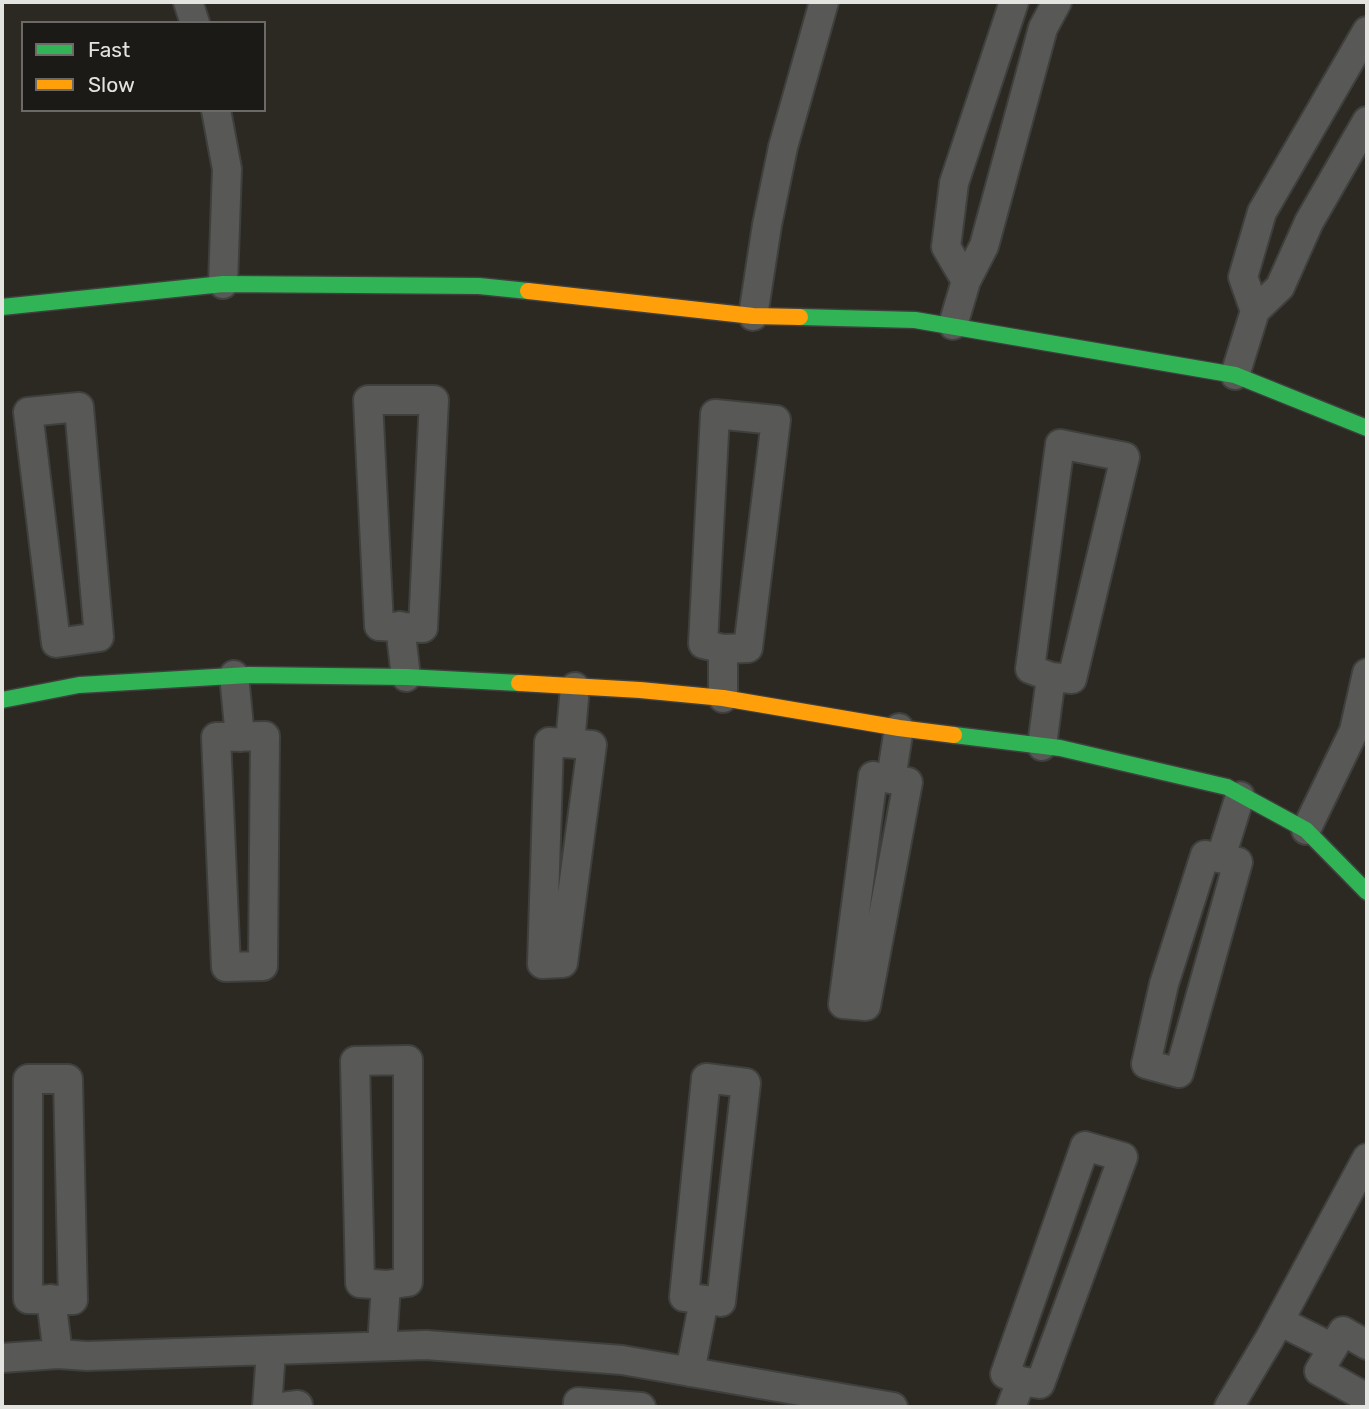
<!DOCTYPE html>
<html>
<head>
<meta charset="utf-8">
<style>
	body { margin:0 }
	#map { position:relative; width:1369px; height:1409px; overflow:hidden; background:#232321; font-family:Rubik,sans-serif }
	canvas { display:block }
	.frame { position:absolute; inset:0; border:4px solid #e3e3e0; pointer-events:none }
	.legend { position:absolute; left:21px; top:21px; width:245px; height:91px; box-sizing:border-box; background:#1b1a16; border:2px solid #6b6a67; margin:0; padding:9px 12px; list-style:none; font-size:21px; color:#e3e3e0 }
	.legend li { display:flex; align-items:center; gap:14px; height:35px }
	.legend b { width:35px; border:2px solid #6b6a67 }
</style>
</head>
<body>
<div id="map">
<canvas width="1369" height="1409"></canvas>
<div class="frame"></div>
<ul class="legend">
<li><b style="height:9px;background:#30b455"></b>Fast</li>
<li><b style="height:9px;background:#ff9f0a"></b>Slow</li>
</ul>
</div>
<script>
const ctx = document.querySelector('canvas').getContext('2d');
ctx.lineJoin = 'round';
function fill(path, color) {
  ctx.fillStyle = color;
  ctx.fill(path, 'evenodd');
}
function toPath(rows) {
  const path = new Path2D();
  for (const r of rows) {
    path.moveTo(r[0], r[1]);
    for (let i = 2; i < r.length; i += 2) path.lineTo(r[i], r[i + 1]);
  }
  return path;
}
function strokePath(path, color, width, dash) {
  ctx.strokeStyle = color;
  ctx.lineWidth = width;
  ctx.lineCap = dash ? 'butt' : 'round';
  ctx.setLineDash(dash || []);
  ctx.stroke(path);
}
const built = toPath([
	[2,2,1367,2,1367,1407,2,1407],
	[23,23,264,23,264,110,23,110]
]);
const street = toPath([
	[188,2,195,23],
	[216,110,227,169,223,284],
	[966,281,946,247,954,183,1014,2],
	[1255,311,1243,277,1262,212,1367,31],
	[753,316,767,225,783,147,824,2],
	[953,325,966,281,984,246,1043,28,1057,2],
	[1235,375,1255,311,1280,287,1309,222,1367,121],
	[368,400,434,400,423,628,379,626,368,400],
	[79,407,99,637,56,643,28,412,79,407],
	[715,414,776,420,748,648,723,649,703,644,715,414],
	[1060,444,1125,457,1072,679,1051,677,1030,669,1060,444],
	[400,626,406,677],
	[723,649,723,698],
	[234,675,240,737],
	[265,736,263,966,226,967,216,737,265,736],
	[549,742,592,745,563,963,542,964,549,742],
	[570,743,575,687],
	[1042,746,1051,677],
	[873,776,908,782,866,1006,843,1004,873,776],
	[891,779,899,728],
	[1306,830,1354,731,1367,673],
	[1205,855,1238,862,1179,1073,1146,1064,1164,984,1205,855],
	[1221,857,1240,796],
	[408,1060,408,1282,386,1285,360,1283,355,1061,408,1060],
	[706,1078,746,1083,721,1302,684,1297,706,1078],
	[28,1079,68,1079,73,1300,28,1299,28,1079],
	[1085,1146,1123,1157,1040,1384,1021,1381,1005,1374,1085,1146],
	[51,1299,58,1354],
	[1279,1321,1333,1348],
	[1367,1345,1343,1331,1319,1371,1367,1398],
	[382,1346,386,1285],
	[2,1358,58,1354,87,1356,426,1345,622,1360,893,1407],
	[690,1372,704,1300],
	[267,1407,271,1352],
	[282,1407,298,1405,298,1407],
	[578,1407,578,1402,641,1407],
	[1011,1407,1021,1381],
	[1229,1407,1270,1338,1367,1158]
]);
const fast = toPath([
	[2,307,223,284,479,286,528,291],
	[800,317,915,320,1235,375,1367,428],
	[2,700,79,685,249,675,406,677,519,683],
	[954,735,1060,748,1227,787,1306,830,1367,892]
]);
const slow = toPath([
	[528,291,753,316,800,317],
	[519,683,640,690,723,698,899,728,954,735]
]);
fill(built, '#2b2921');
strokePath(street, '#3f3f3e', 32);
strokePath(fast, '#3f3f3e', 19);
strokePath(slow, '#3f3f3e', 19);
strokePath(street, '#585856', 28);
strokePath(fast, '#30b455', 16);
strokePath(slow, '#ff9f0a', 16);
</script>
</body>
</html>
